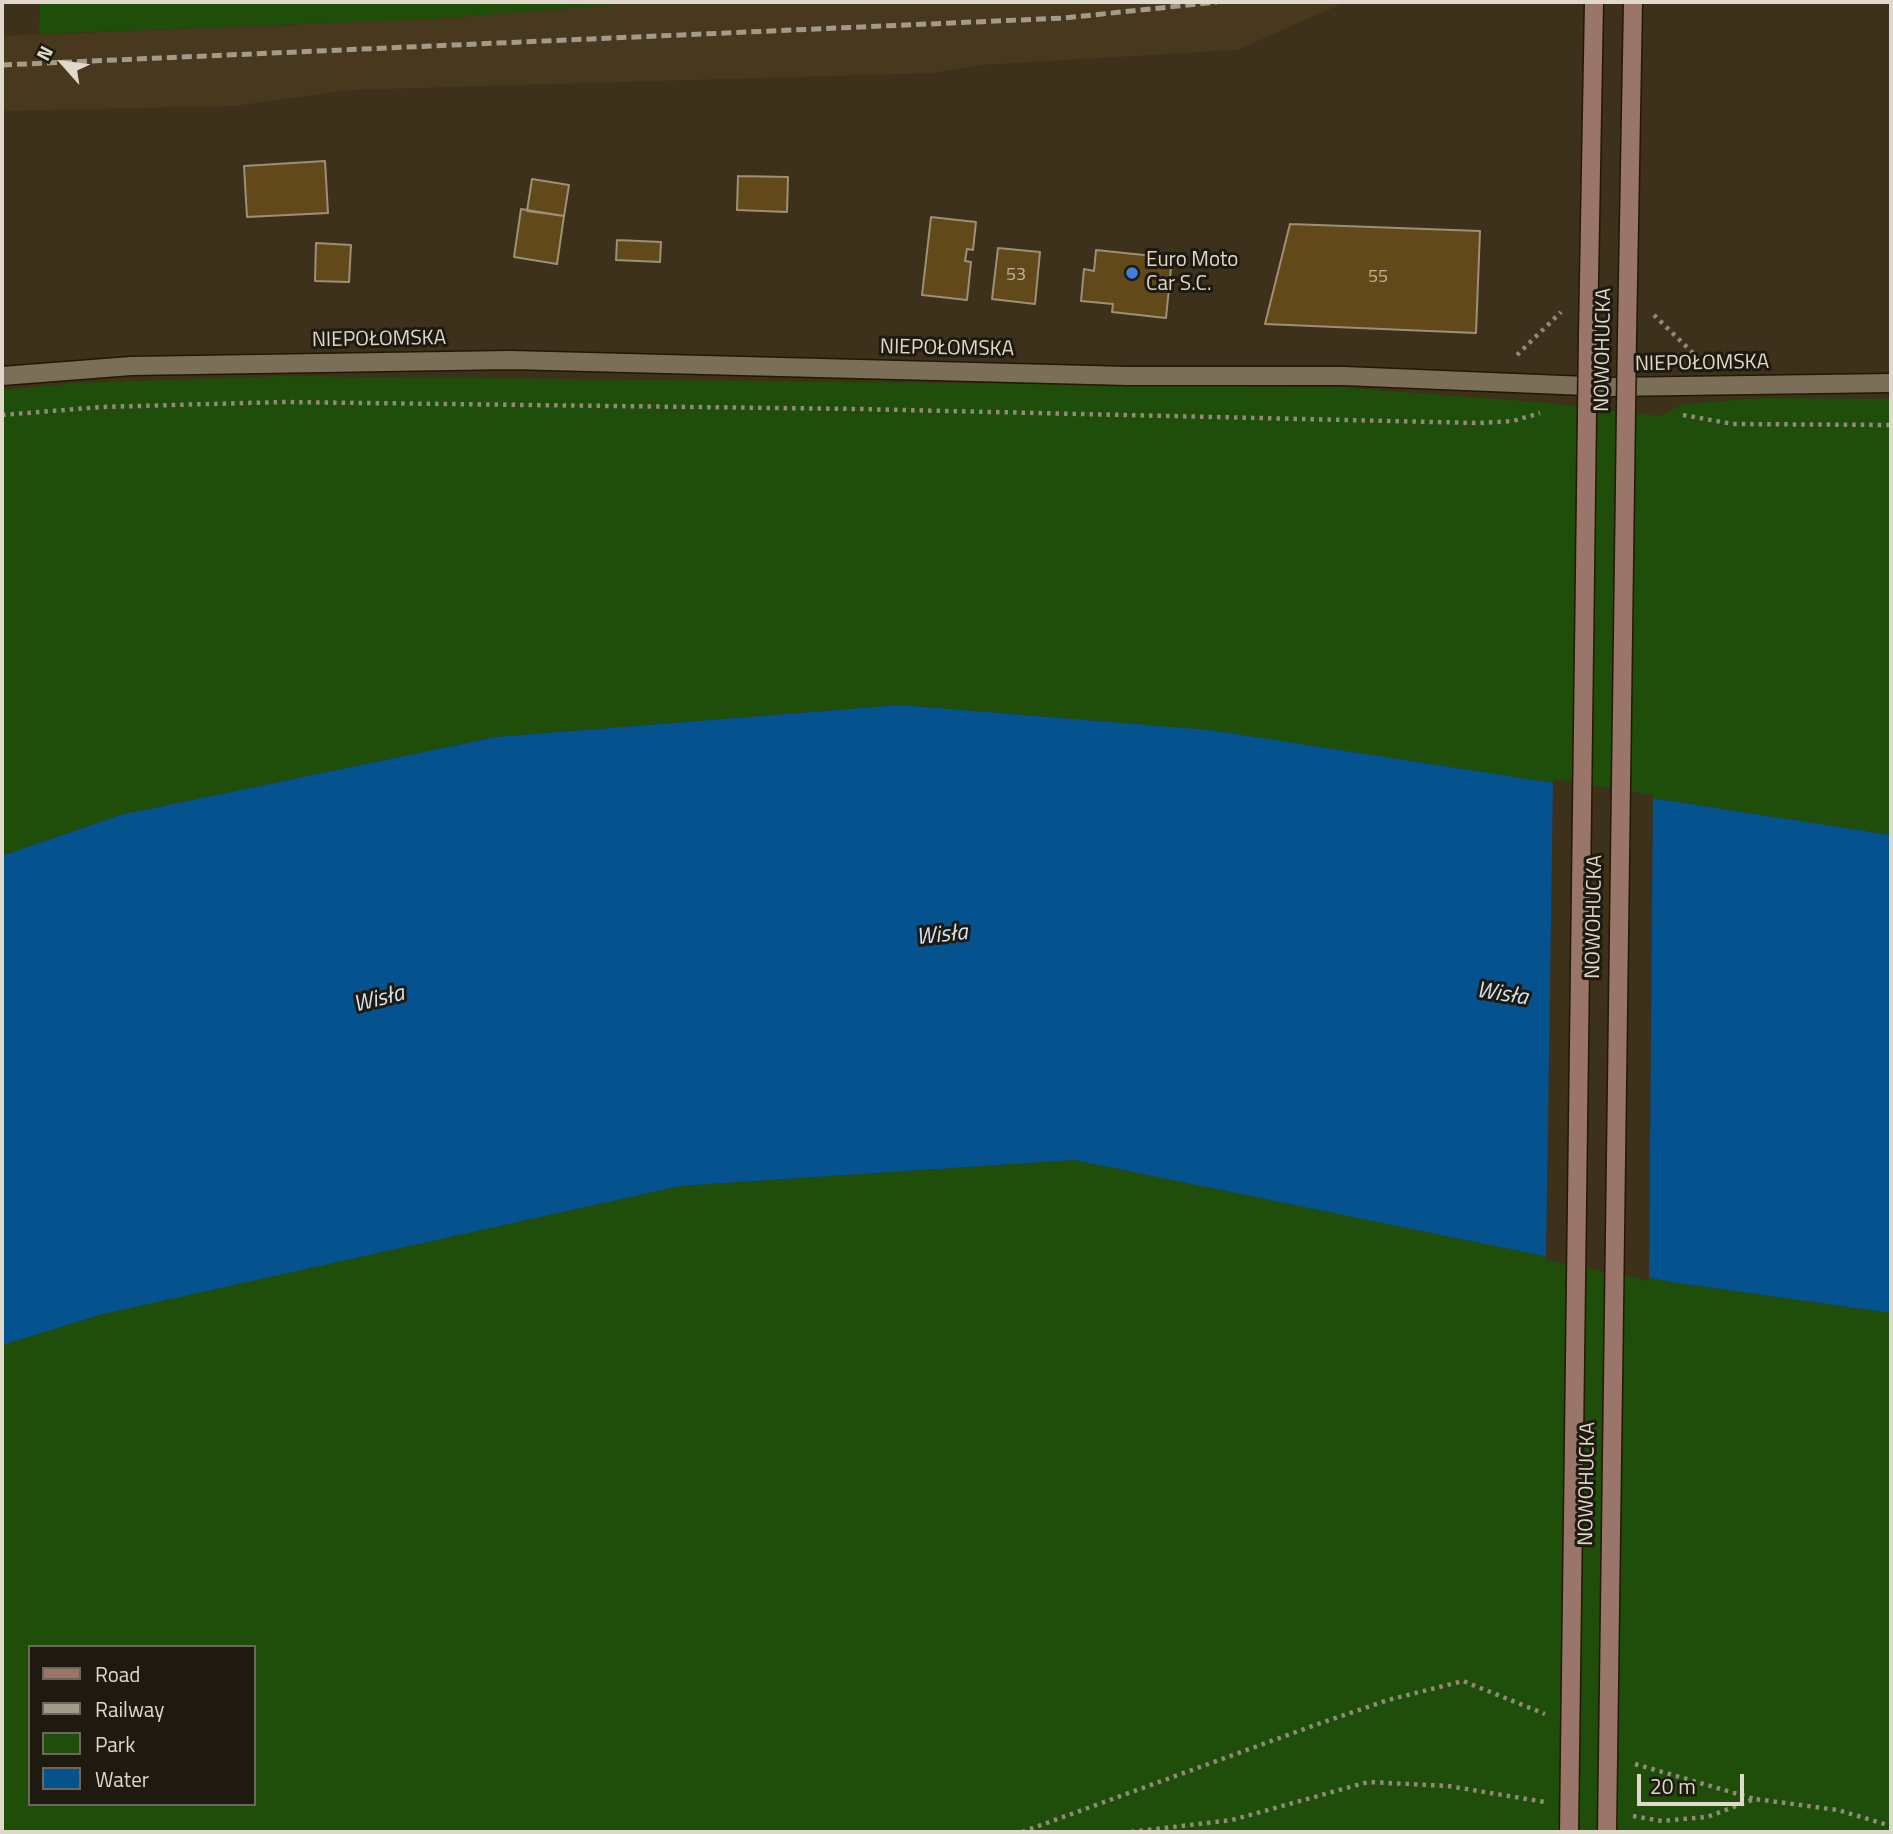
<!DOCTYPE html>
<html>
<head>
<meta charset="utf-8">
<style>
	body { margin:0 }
	#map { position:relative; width:1893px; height:1834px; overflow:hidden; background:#3d311b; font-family:"Titillium Web",sans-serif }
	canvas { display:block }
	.frame { position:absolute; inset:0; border:4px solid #dfd8cb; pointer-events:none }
	.legend { position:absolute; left:28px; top:1645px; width:228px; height:161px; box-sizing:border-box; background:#1f1a10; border:2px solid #6c665b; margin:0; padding:9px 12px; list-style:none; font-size:21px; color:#dfd8cb }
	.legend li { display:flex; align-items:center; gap:14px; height:35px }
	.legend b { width:35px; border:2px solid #6c665b }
	.north { position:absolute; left:28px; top:28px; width:70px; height:70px; -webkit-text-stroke:5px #1f1a10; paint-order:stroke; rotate:298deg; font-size:19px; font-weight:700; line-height:28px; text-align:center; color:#dfd8cb }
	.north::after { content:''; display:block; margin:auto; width:24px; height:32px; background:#dfd8cb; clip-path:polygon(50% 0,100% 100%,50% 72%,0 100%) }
	.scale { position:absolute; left:1637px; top:1774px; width:107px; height:32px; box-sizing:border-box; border:4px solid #dfd8cb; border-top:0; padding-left:9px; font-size:21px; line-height:24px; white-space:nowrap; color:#dfd8cb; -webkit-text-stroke:5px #1f1a10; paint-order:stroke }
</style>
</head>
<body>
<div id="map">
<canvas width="1893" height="1834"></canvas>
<div class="frame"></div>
<ul class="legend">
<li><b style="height:9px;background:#99756a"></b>Road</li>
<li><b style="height:9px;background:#a39b8a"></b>Railway</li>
<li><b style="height:19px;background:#1e4e09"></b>Park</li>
<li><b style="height:19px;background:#04528e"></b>Water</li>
</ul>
<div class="north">N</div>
<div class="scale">20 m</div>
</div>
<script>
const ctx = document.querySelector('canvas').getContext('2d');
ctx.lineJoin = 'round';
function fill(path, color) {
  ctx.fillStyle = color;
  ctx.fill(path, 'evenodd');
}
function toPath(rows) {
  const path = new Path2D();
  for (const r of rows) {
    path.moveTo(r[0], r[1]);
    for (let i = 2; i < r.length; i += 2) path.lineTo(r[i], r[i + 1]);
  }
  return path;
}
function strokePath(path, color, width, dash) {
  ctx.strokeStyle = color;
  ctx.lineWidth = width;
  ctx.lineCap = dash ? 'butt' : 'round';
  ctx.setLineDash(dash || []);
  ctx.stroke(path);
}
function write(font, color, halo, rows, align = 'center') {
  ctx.font = font + ' "Titillium Web",sans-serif';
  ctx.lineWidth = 6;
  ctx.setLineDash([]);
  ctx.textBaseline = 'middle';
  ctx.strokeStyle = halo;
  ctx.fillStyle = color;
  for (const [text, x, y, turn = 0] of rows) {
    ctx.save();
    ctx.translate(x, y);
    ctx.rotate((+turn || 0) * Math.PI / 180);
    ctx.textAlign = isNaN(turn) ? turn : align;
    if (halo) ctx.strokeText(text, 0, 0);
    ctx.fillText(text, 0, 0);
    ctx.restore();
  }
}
const built = toPath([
	[646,2,1346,2,1237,50,981,65,932,73,350,90,234,106,2,111,2,36,434,19]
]);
const green = toPath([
	[40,2,646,2,434,19,39,34],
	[282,376,1338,387,1549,403,1659,416,1685,404,1762,398,1891,399,1891,835,1210,730,900,705,496,737,120,815,2,856,2,390,76,383],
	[1074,1160,1671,1282,1891,1313,1891,1832,2,1832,2,1345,103,1314,680,1186],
	[30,1647,254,1647,254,1804,30,1804]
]);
const water = toPath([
	[900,705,1210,730,1891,835,1891,1313,1671,1282,1074,1160,680,1186,103,1314,2,1345,2,856,120,815,496,737]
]);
const pier = toPath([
	[1553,779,1653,795,1649,1281,1546,1260]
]);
const building = toPath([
	[325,161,328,213,247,217,244,166,325,161],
	[738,176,788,177,787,212,737,210,738,176],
	[532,179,569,185,564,216,527,211,532,179],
	[521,209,564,216,557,264,514,257,521,209],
	[931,217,976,222,973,250,967,249,965,261,971,262,967,300,922,295,931,217],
	[1290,224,1480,231,1476,333,1265,324,1290,224],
	[617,240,661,242,660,262,616,260,617,240],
	[316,243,351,245,349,282,315,281,316,243],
	[998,248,1040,252,1035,304,992,299,998,248],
	[1096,250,1172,258,1166,318,1112,312,1113,304,1081,301,1084,269,1094,271,1096,250]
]);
const path = toPath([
	[1654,315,1698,358],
	[1517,355,1561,312],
	[2,415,101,407,283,402,859,409,1479,423,1513,421,1540,413],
	[1683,415,1733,424,1891,425],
	[1635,1764,1755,1799],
	[1633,1816,1662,1821,1707,1817,1755,1799,1838,1810,1891,1826],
	[1022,1832,1318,1724,1388,1700,1463,1681,1545,1714],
	[1131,1832,1232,1820,1368,1782,1448,1786,1545,1802]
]);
const minor = toPath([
	[2,376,131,366,511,360,1128,376,1344,376,1611,387,1891,383]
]);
const secondary = toPath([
	[1588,335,1594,2],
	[1627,335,1633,2]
]);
const rail = toPath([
	[2,65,1064,18,1217,2]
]);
const secondaryBridge = toPath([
	[1569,1832,1588,335],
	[1607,1832,1627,335]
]);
const markers = [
	[1132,273,7,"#3f7fe0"]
];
const numberNames = [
	["53",1016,276],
	["55",1378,278]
];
const poiNames = [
	["Euro Moto",1146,261],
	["Car S.C.",1146,285]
];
const streetNames = [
	["NIEPOŁOMSKA",379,340,-1],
	["NIEPOŁOMSKA",947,349,1],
	["NOWOHUCKA",1604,350,-89],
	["NIEPOŁOMSKA",1702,364,-1],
	["NOWOHUCKA",1595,917,-89],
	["NOWOHUCKA",1588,1484,-89]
];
const waterNames = [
	["Wisła",942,936,-6],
	["Wisła",1502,995,9],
	["Wisła",379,1000,-14]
];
fill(built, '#48381d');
fill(green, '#1e4e09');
fill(water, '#04528e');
fill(pier, '#3d311b');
fill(building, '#62491a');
strokePath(building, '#9e8f77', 2);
strokePath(minor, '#241804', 21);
strokePath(secondary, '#241804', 21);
strokePath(path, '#928978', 4.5, [3.5, 5]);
strokePath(minor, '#7c6f57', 18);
strokePath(secondary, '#99756a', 18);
strokePath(rail, '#a39b8a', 5, [10, 5]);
strokePath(secondaryBridge, '#241804', 21, []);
strokePath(secondaryBridge, '#99756a', 18);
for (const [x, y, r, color] of markers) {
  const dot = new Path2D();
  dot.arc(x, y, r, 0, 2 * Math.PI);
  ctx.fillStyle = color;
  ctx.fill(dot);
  strokePath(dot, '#1f1a10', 2.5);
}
write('18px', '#c0b49f', null, numberNames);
write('21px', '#dfd8cb', '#1f1a10', poiNames, 'left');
write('21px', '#dfd8cb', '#1f1a10', streetNames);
write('italic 23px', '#d4e4f6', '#1f1a10', waterNames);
</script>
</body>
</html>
